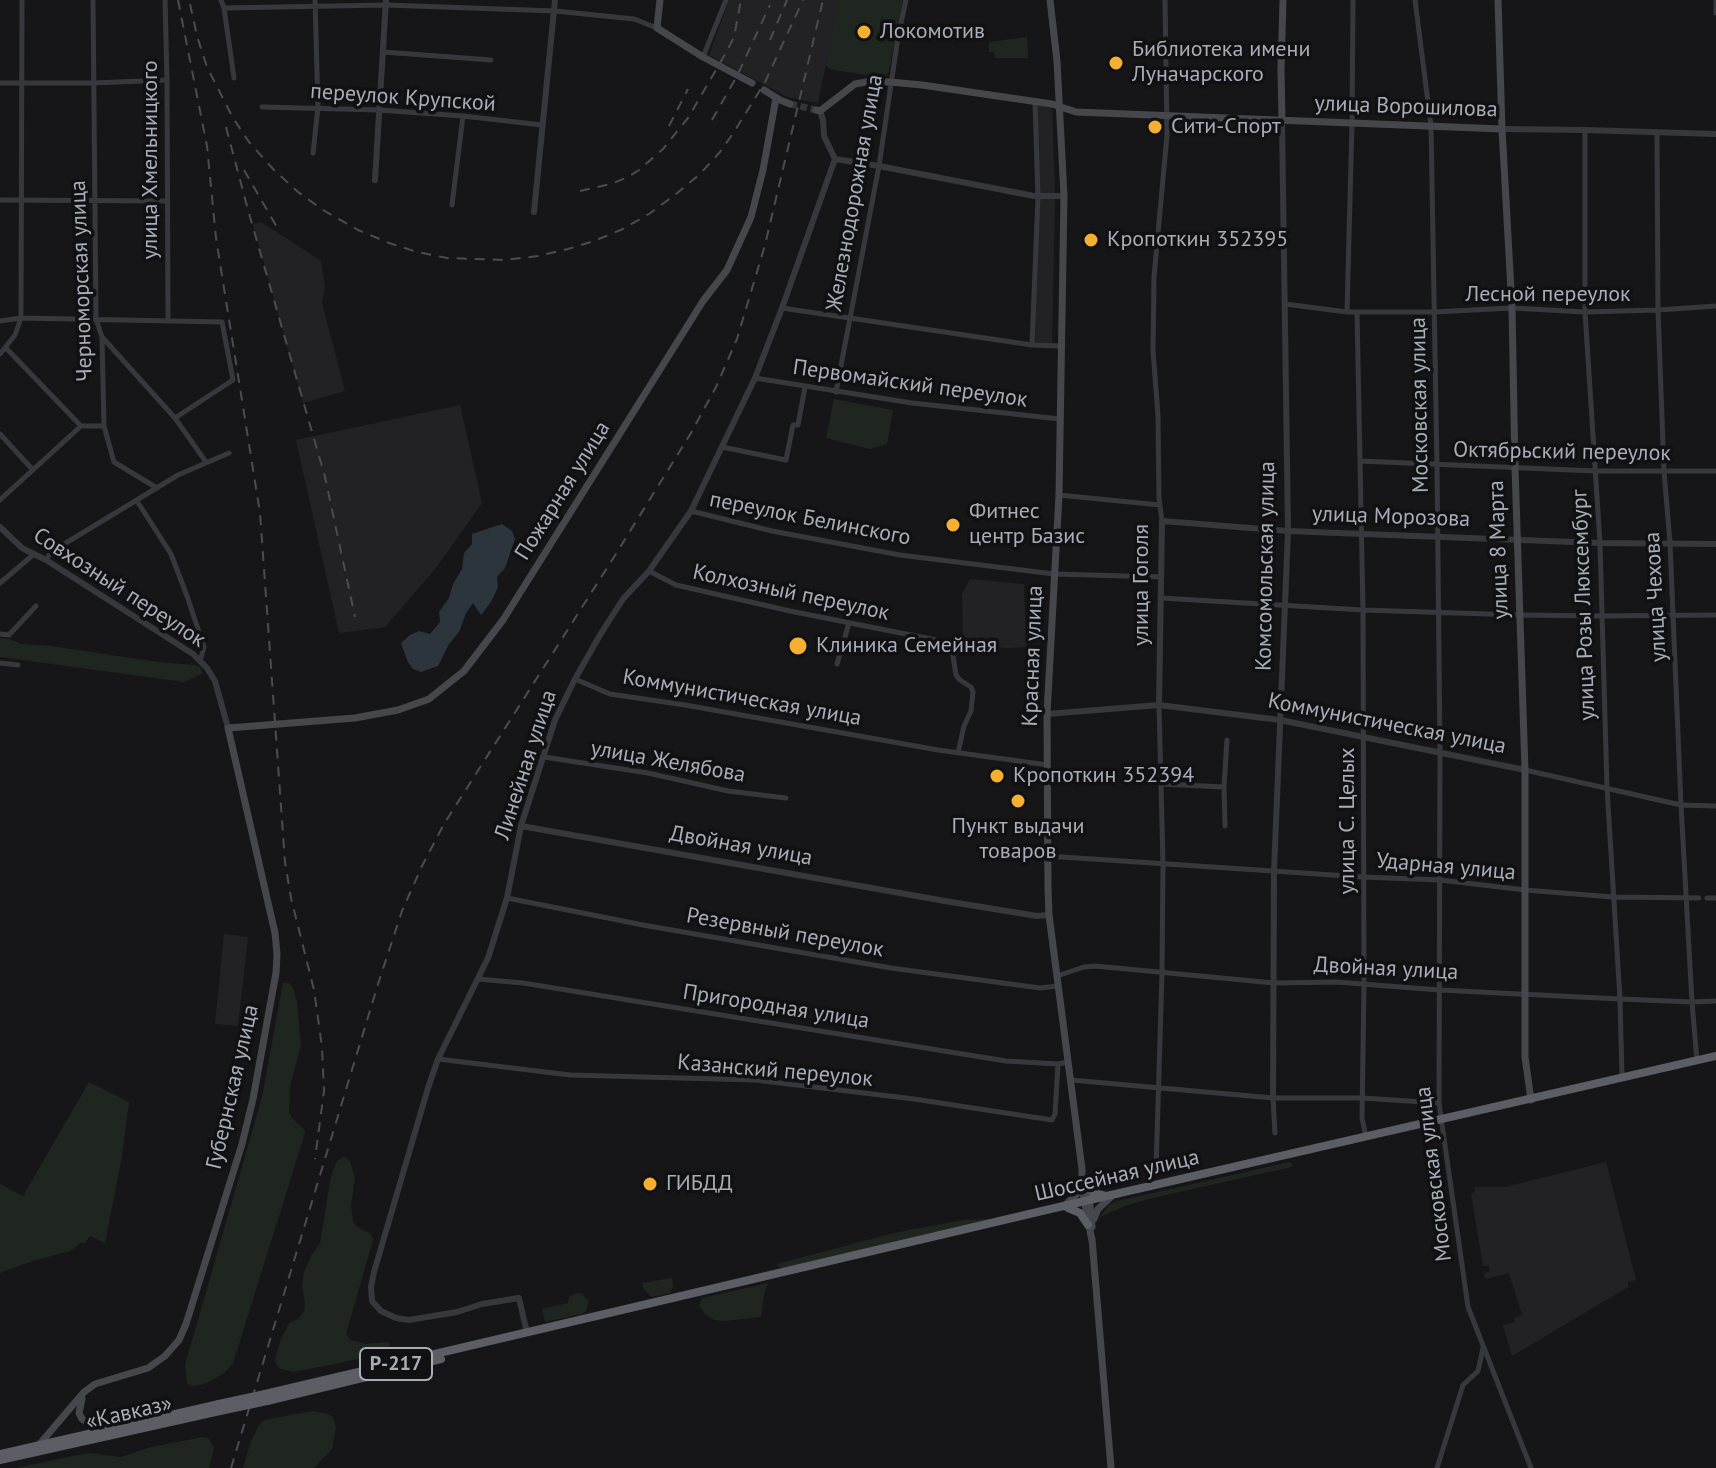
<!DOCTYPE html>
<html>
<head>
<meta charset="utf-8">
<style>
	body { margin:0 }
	canvas { display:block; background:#161618 }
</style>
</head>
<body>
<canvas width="1716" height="1468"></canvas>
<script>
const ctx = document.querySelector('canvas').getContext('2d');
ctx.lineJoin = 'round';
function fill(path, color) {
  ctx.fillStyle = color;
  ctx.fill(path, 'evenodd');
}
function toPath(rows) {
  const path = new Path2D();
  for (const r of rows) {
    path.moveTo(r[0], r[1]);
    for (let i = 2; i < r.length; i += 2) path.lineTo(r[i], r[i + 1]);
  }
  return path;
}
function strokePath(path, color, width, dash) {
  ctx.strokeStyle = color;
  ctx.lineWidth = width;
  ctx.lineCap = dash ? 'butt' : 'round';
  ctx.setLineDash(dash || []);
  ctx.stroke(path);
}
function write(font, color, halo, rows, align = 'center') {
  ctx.font = font + ' "PT Sans",sans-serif';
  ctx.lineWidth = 7;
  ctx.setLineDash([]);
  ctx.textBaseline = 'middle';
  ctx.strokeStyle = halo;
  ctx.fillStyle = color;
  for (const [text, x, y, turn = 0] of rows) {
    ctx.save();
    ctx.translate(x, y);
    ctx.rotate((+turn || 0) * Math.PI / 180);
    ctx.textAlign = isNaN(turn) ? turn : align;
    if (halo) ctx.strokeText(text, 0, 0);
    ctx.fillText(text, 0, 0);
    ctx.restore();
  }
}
const built = toPath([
	[729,0,839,0,818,103,787,97,709,55],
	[1035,102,1052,104,1055,197,1052,346,1032,345,1038,197],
	[261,222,321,261,325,287,322,302,324,311,345,391,303,403,253,224],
	[460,405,482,503,436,568,385,627,339,633,296,440],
	[970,579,1024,584,1026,647,1006,648,963,643,962,594],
	[224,934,248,937,238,1026,215,1024],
	[1606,1162,1636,1280,1628,1282,1628,1287,1512,1356,1503,1325,1515,1322,1514,1318,1522,1315,1509,1273,1486,1279,1483,1274,1490,1271,1489,1266,1483,1266,1471,1194,1475,1192,1474,1187,1505,1187]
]);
const green = toPath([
	[838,0,903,0,889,71,886,76,883,77,832,70,827,67,826,64],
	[1027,37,1028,58,995,58,994,52,989,52,989,42],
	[834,399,893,410,887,444,870,449,826,438],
	[0,638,10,639,21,644,51,646,158,662,195,665,200,667,203,673,184,682,0,657],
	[283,983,289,983,293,988,297,1002,301,1046,290,1086,289,1112,292,1118,303,1128,305,1133,233,1363,224,1373,211,1381,201,1385,191,1386,187,1383,185,1365,262,1097],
	[89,1082,129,1102,122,1156,105,1243,90,1236,85,1243,80,1243,70,1251,33,1261,0,1273,0,1184,23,1196],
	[344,1157,350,1161,355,1178,351,1205,353,1221,356,1226,371,1234,373,1240,346,1334,350,1340,365,1344,389,1342,390,1348,379,1354,330,1365,293,1372,278,1368,275,1360,281,1339,289,1323,298,1319,304,1312,305,1304,302,1286,304,1272,311,1256,320,1243,331,1176,337,1161],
	[1290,1162,1293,1166,1291,1167,1148,1199,1125,1206,1100,1217,1109,1205,1117,1201],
	[991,1219,781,1269,777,1264,894,1233,963,1220],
	[672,1278,673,1287,670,1293,652,1297,644,1290,642,1283],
	[768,1283,764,1295,761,1317,724,1321,714,1320,706,1315,699,1306,702,1298],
	[577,1293,582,1294,589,1301,586,1311,582,1314,545,1322,542,1309,568,1303,569,1297],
	[312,1411,325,1413,333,1417,336,1428,332,1449,314,1468,243,1468,251,1441,259,1425,264,1420],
	[203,1437,209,1439,214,1448,209,1468,16,1468,88,1453,121,1457,151,1447]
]);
const water = toPath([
	[502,524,512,531,515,539,505,568,497,577,498,587,491,602,481,615,473,603,466,613,459,632,449,644,438,666,421,672,413,669,408,662,401,643,410,635,419,631,430,634,440,622,439,612,449,598,453,584,462,569,464,553,472,544,472,534]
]);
const secondaryTunnel = toPath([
	[790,104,816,110]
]);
const minor = toPath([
	[93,0,96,319,102,337,104,426,114,462,157,488],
	[165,0,167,80,168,320],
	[221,0,224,8,234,78],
	[1415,0,1431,126,1437,466,1440,752,1439,1103,1468,1307,1531,1468],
	[1716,0,1716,13],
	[224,8,386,5,555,11,634,19,657,28],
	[383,52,491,60],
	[703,57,726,0],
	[0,83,93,83,167,80],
	[262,107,379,110,463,116,542,125],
	[1585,130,1585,312,1600,543,1607,788,1620,999,1622,1078],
	[1657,132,1658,310,1664,471,1670,543,1681,805,1692,1002,1697,1061],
	[313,153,318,107,315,0],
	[0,200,167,201],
	[452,205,463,116],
	[1285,304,1347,312,1434,312,1512,308,1585,312,1658,310,1716,306],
	[782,308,1032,345,1062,346],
	[1347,312,1352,123,1353,0],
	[1357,312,1363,610,1364,985,1362,1118,1366,1137],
	[0,321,21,318,222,322,233,380,175,418],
	[102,337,175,418,206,462],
	[1032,345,1038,197,1035,102],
	[6,348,81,426],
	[0,354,15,335,21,318,22,0],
	[755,378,912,403,1060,419],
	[836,392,879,166,898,37,906,0],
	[0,434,33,470],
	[722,447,786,460,793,425,798,425,805,387],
	[1360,461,1595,471,1716,471],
	[1059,495,1160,505],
	[0,500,81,426,104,426],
	[137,501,171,554,187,596,204,647,200,661],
	[691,511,772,531,900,555,1054,574,1162,577],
	[1162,521,1159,498,1158,416,1153,350,1154,277,1167,135,1165,0],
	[46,560,51,552,178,475,229,453],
	[649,571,676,585,790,611,951,643,956,675,960,680,971,687,973,692,971,711,964,726,958,753],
	[0,583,34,554],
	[1161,598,1363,610,1519,615,1602,616,1716,615],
	[0,634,9,635,36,606],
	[0,663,18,665],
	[837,664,849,623],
	[575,679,610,694,685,705,938,750,1048,765],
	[544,757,648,773,728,791,786,798],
	[1525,770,1681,805,1716,806],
	[1161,784,1224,787],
	[1225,826,1224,787,1227,740],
	[1047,856,1363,877,1440,880,1525,890,1613,897,1699,898],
	[507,898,643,925,891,968,1040,988,1058,986],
	[1707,898,1716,898],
	[1057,976,1084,967,1095,966,1274,983,1337,982,1439,990,1620,999,1692,1002,1716,1001],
	[478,979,523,983,1006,1061,1058,1064,1068,1062],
	[438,1059,570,1075,755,1080,914,1099,1052,1120,1055,1114,1058,1064],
	[1071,1080,1273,1098,1362,1098,1439,1103],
	[1273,1098,1275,1133],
	[1156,1171,1162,973,1163,864,1159,705],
	[1437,1468,1463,1385,1478,1371,1483,1348]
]);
const tertiary = toPath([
	[1502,129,1585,130,1716,134],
	[835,159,879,166,1034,196,1064,196],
	[375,180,386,0],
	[534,212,555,0],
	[0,527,22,548,46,560,193,654,207,668,215,681,228,728],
	[1159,705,1162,521,1288,531,1363,534,1600,543,1716,544],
	[1047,714,1159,705,1280,720,1525,770],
	[521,826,945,901,1037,916,1049,915],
	[1273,1098,1274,871,1288,531,1282,121],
	[527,1333,519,1298,482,1304,457,1312,409,1320,396,1318,381,1311,372,1301,371,1287,374,1272,428,1088,438,1059,488,958,507,898,521,826,555,720,575,679,600,635,623,599,649,571,691,511,755,378,782,308,835,159,824,136,823,120,820,111]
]);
const secondary = toPath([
	[660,0,657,28,703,57,752,83],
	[1050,0,1057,61,1064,196,1059,495,1047,714,1048,889,1049,915,1082,1169,1082,1188,1092,1241],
	[1498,0,1502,129,1512,308,1515,468,1525,770,1525,1057,1531,1100],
	[764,90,780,100,790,104],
	[816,110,820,111,855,84,866,82,890,82,922,85,1052,104,1076,112,1502,129],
	[1282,121,1281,70,1283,0],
	[1089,1195,1092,1227],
	[1065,1205,1076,1195,1081,1184],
	[1094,1219,1098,1209,1111,1197],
	[1092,1239,1111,1468],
	[82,1399,79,1413,82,1419,93,1426,106,1428],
	[38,1446,84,1392,95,1384,148,1368,165,1356,179,1340,186,1324,242,1144,253,1099,276,973,277,954,275,933,228,728,355,718,398,710,429,699,464,671,503,620,703,301,727,270,751,217,763,170,776,98]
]);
const trunk = toPath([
	[1088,1188,1094,1193,1106,1196],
	[1068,1208,1080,1213,1088,1225],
	[265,1394,1059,1207,1716,1056],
	[267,1401,441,1359],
	[0,1454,219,1404],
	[0,1460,220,1411]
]);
const rail = toPath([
	[178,0,207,146,216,238,260,513,285,862,291,898,314,990,322,1047,324,1091,315,1159],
	[190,4,197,36,207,67,233,118,249,142,274,170,298,192,323,210,358,230,389,243,417,252,447,258,505,260,538,256,568,249,594,241,623,229,649,214,676,194,700,174,720,152,734,132,765,82,803,0],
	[770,40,787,0],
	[712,120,737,76,770,5],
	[669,126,688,89],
	[226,127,248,210,325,477,355,617],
	[244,170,278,229],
	[580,191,611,184,628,177,639,170,663,149,688,118,727,51,734,37,741,0],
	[231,1468,379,981,402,911,422,866,444,824,614,557,691,433,716,387,737,339,765,245,823,0]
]);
const trunkBridge = toPath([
	[219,1404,265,1394],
	[220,1411,267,1401]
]);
const markers = [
	[864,32,8,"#f5b031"],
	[1116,63,8,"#f5b031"],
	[1155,127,8,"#f5b031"],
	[1091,240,8,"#f5b031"],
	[953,525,8,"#f5b031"],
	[798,646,10,"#f5b031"],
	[997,776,8,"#f5b031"],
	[1018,801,8,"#f5b031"],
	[650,1184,8,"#f5b031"]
];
const shields = [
	[396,1364,72]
];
const shieldNames = [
	["Р-217",396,1364]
];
const poiNames = [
	["Локомотив",880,32],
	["Библиотека имени",1132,50],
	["Луначарского",1132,75],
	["Сити-Спорт",1171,127],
	["Кропоткин 352395",1107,240],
	["Фитнес",969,512],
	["центр Базис",969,537],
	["Клиника Семейная",816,646],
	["Кропоткин 352394",1013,776],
	["Пункт выдачи",1018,827,"center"],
	["товаров",1018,852,"center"],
	["ГИБДД",666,1184]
];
const streetNames = [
	["переулок Крупской",403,98,4],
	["улица Ворошилова",1406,107,2],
	["улица Хмельницкого",151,160,-90],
	["Железнодорожная улица",855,193,-80],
	["Черноморская улица",82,281,-92],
	["Лесной переулок",1548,295],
	["Первомайский переулок",910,384,8],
	["Московская улица",1420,405,-91],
	["Октябрьский переулок",1562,452,1],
	["Пожарная улица",563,491,-58],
	["улица Морозова",1391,517,2],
	["переулок Белинского",810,519,11],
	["улица 8 Марта",1499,550,-92],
	["Комсомольская улица",1266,566,-89],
	["улица Гоголя",1142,585,-90],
	["Совхозный переулок",119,588,33],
	["Колхозный переулок",791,593,12],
	["улица Чехова",1656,597,-93],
	["улица Розы Люксембург",1584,605,-92],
	["Красная улица",1033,656,-88],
	["Коммунистическая улица",742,698,10],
	["Коммунистическая улица",1387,724,11],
	["улица Желябова",668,762,10],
	["Линейная улица",526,765,-72],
	["улица С. Целых",1348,821,-90],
	["Двойная улица",741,846,10],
	["Ударная улица",1446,867,5],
	["Резервный переулок",785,933,10],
	["Двойная улица",1386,969,3],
	["Пригородная улица",776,1007,9],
	["Казанский переулок",775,1071,5],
	["Губернская улица",233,1087,-77],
	["Московская улица",1434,1174,-97],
	["Шоссейная улица",1117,1176,-13],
	["«Кавказ»",129,1413,-13]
];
fill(built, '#222225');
fill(green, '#1e261f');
fill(water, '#2c353c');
strokePath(secondaryTunnel, '#333438', 7, [7, 3.5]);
strokePath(minor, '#37383d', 5);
strokePath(tertiary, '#37383d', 6);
strokePath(secondary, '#45474d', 7);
strokePath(trunk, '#5b5e65', 8);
strokePath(rail, '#4a4c52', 2, [10, 8]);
strokePath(trunkBridge, '#5b5e65', 8);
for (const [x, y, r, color] of markers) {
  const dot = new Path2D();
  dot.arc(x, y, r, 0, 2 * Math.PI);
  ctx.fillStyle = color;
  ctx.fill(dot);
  strokePath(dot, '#111113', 3);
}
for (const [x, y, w] of shields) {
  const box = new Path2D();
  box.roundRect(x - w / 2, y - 16, w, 32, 6);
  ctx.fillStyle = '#111113';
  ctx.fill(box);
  strokePath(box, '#a8adb8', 2);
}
write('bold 20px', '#a8adb8', null, shieldNames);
write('22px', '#a8adb8', '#111113', poiNames, 'left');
write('22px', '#a8adb8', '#111113', streetNames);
</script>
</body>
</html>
